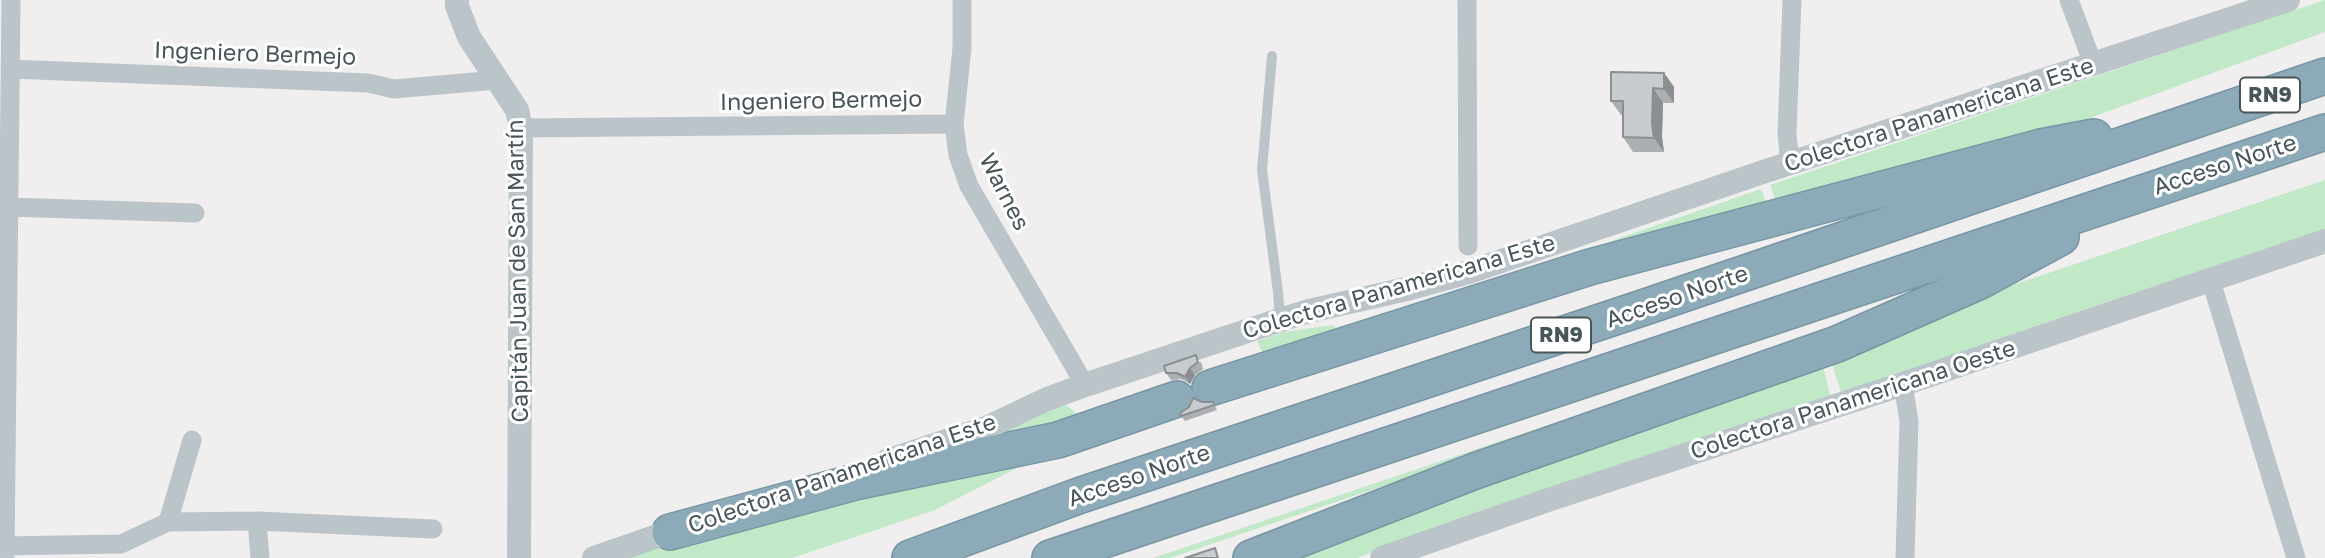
<!DOCTYPE html>
<html>
<head>
<meta charset="utf-8">
<style>
	body { margin:0 }
	canvas { display:block; background:#f0eeef }
</style>
</head>
<body>
<canvas width="2325" height="558"></canvas>
<script>
const ctx = document.querySelector('canvas').getContext('2d');
ctx.lineJoin = 'round';
function fill(path, color) {
  ctx.fillStyle = color;
  ctx.fill(path, 'evenodd');
}
function toPath(rows) {
  const path = new Path2D();
  for (const r of rows) {
    path.moveTo(r[0], r[1]);
    for (let i = 2; i < r.length; i += 2) path.lineTo(r[i], r[i + 1]);
  }
  return path;
}
function strokePath(path, color, width, dash) {
  ctx.strokeStyle = color;
  ctx.lineWidth = width;
  ctx.lineCap = dash ? 'butt' : 'round';
  ctx.setLineDash(dash || []);
  ctx.stroke(path);
}
function write(font, color, halo, rows, align = 'center') {
  ctx.font = font + ' "Golos Text",sans-serif';
  ctx.lineWidth = 6;
  ctx.setLineDash([]);
  ctx.textBaseline = 'middle';
  ctx.strokeStyle = halo;
  ctx.fillStyle = color;
  for (const [text, x, y, turn = 0] of rows) {
    ctx.save();
    ctx.translate(x, y);
    ctx.rotate((+turn || 0) * Math.PI / 180);
    ctx.textAlign = isNaN(turn) ? turn : align;
    if (halo) ctx.strokeText(text, 0, 0);
    ctx.fillText(text, 0, 0);
    ctx.restore();
  }
}
const green = toPath([
	[2325,0,2325,32,2079,122,1778,207,1770,185],
	[2325,180,2325,231,1842,395,1829,355,1959,303],
	[1761,189,1770,212,1610,245,1611,241],
	[1332,325,1339,330,1264,355,1257,341,1284,332],
	[1820,355,1831,398,1474,516,1357,558,1291,558],
	[1061,401,1076,413,1073,417,1021,434,990,435],
	[1548,425,1549,430,1170,558,1153,558],
	[1002,467,1017,468,935,510,792,558,619,558,707,532]
]);
const service = toPath([
	[1272,56,1262,170,1278,292,1280,319]
]);
const minor = toPath([
	[962,0,962,48,954,124,958,155,969,186,1085,385],
	[1467,0,1468,246],
	[2069,0,2093,64],
	[10,69,368,83,394,89,497,80],
	[521,128,954,124],
	[1790,164,1787,134,1792,0],
	[8,207,195,213],
	[2211,281,2296,558],
	[1903,384,1909,421,1905,558],
	[257,521,260,558],
	[168,522,192,440],
	[0,546,121,544,168,522,257,521,433,529],
	[5,558,11,0]
]);
const tertiary = toPath([
	[457,0,457,6,469,37,517,110,521,128,519,558],
	[887,461,986,428,1047,399,1085,385,1280,320,1309,311,1411,288,1469,272,1763,172,2288,0],
	[594,558,686,526],
	[1382,558,1548,500,1903,384,2325,241]
]);
const motorway = toPath([
	[1210,388,1590,267,2041,147,2094,137],
	[670,532,855,482,1058,440,1177,399],
	[910,558,1081,495,1648,306,2325,76],
	[1050,558,2325,132],
	[1251,558,1475,471,1837,344,1980,281,2061,237]
]);
const wall = toPath([
	[1664,73,1674,87,1674,103,1663,103,1662,137,1664,152,1633,152,1623,137,1623,115,1621,115,1611,101],
	[1201,362,1203,369,1195,375,1190,384,1181,379,1171,380,1166,373,1164,366],
	[1202,402,1213,402,1217,410,1185,421,1181,416]
]);
const shadedWall = toPath([
	[1664,73,1674,87,1674,103,1664,89],
	[1653,88,1663,103,1662,137,1664,152,1654,138,1652,123],
	[1190,368,1195,375,1190,384,1185,377]
]);
const building = toPath([
	[1611,72,1664,73,1664,89,1653,88,1652,123,1654,138,1623,137,1623,101,1611,101,1611,72],
	[1196,355,1198,362,1190,368,1185,377,1177,373,1166,373,1164,366,1196,355],
	[1193,398,1202,402,1213,402,1214,405,1181,416,1180,413,1189,407,1193,398],
	[1215,548,1218,558,1185,558,1215,548]
]);
const shields = [
	[2270,95,60],
	[1561,335,60]
];
const shieldNames = [
	["RN9",2270,95],
	["RN9",1561,335]
];
const streetNames = [
	["Ingeniero Bermejo",255,54,2],
	["Ingeniero Bermejo",821,101,-1],
	["Colectora Panamericana Este",1939,115,-18],
	["Acceso Norte",2225,165,-18],
	["Warnes",1004,192,63],
	["Capitán Juan de San Martín",518,271,-91],
	["Colectora Panamericana Este",1399,287,-16],
	["Acceso Norte",1677,297,-19],
	["Colectora Panamericana Oeste",1853,400,-18],
	["Colectora Panamericana Este",842,474,-19],
	["Acceso Norte",1139,476,-19]
];
fill(green, '#c1e9c8');
strokePath(motorway, '#7795a3', 38);
strokePath(service, '#bbc5c9', 10);
strokePath(minor, '#bbc5c9', 19);
strokePath(tertiary, '#bbc5c9', 24);
strokePath(motorway, '#8caab7', 35);
fill(wall, '#acafb2');
fill(shadedWall, '#8c8f91');
fill(building, '#c8cccf');
strokePath(building, '#8c8f91', 2);
for (const [x, y, w] of shields) {
  const box = new Path2D();
  box.roundRect(x - w / 2, y - 17.5, w, 35, 5);
  ctx.fillStyle = '#fff';
  ctx.fill(box);
  strokePath(box, '#485559', 2);
}
write('bold 21px', '#485559', null, shieldNames);
write('23px', '#485559', '#fff', streetNames);
</script>
</body>
</html>
